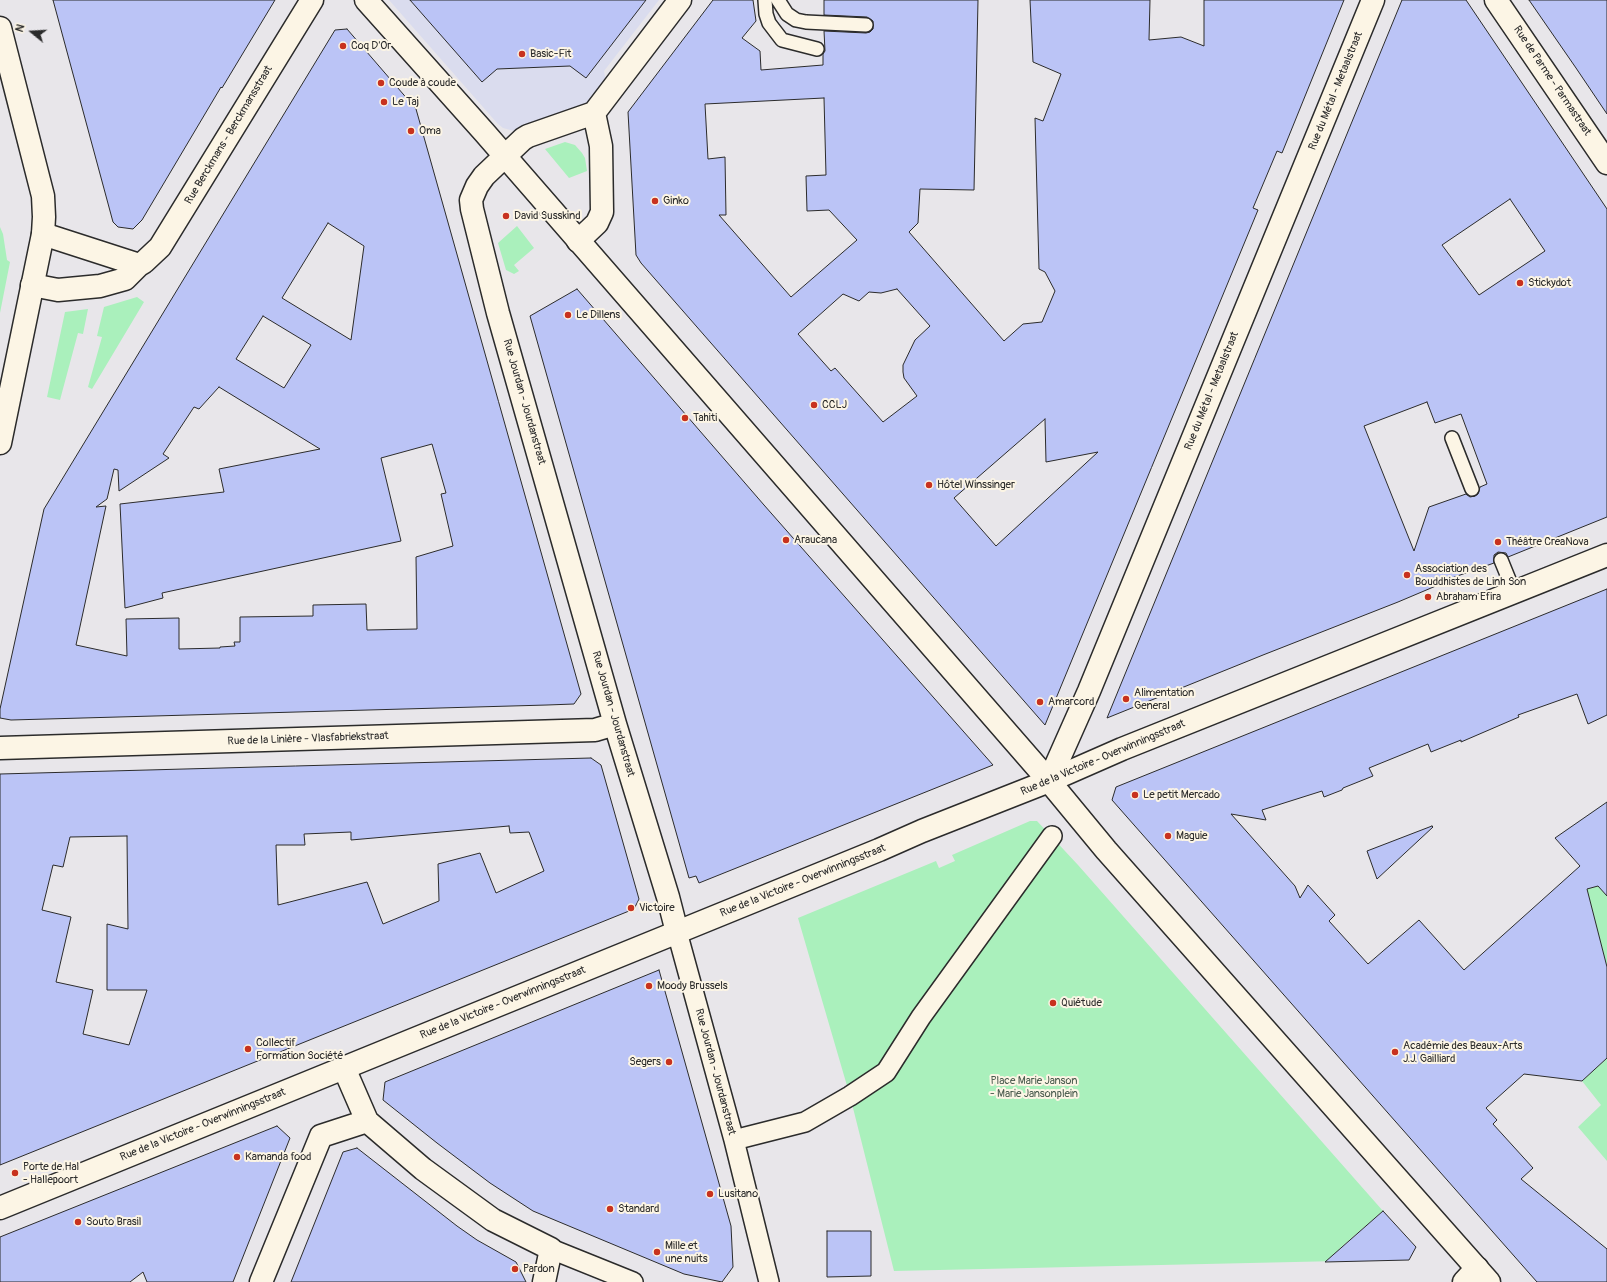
<!DOCTYPE html>
<html>
<head>
<meta charset="utf-8">
<style>
	body { margin:0 }
	#map { position:relative; width:1607px; height:1282px; overflow:hidden; background:#e8e6ea; font-family:Pangolin,sans-serif }
	canvas { display:block }
	.north { position:absolute; left:12px; top:12px; width:40px; height:40px; -webkit-text-stroke:3px #fcf5e5; paint-order:stroke; rotate:288deg; font-size:11px; font-weight:700; line-height:16px; text-align:center; color:#2b2b2b }
	.north::after { content:''; display:block; margin:auto; width:14px; height:18px; background:#2b2b2b; clip-path:polygon(50% 0,100% 100%,50% 72%,0 100%) }
</style>
</head>
<body>
<div id="map">
<canvas width="1607" height="1282"></canvas>
<div class="north">N</div>
</div>
<script>
const ctx = document.querySelector('canvas').getContext('2d');
ctx.lineJoin = 'round';
function fill(path, color) {
  ctx.fillStyle = color;
  ctx.fill(path, 'evenodd');
}
function toPath(rows) {
  const path = new Path2D();
  for (const r of rows) {
    path.moveTo(r[0], r[1]);
    for (let i = 2; i < r.length; i += 2) path.lineTo(r[i], r[i + 1]);
  }
  return path;
}
function strokePath(path, color, width, dash) {
  ctx.strokeStyle = color;
  ctx.lineWidth = width;
  ctx.lineCap = dash ? 'butt' : 'round';
  ctx.setLineDash(dash || []);
  ctx.stroke(path);
}
function write(font, color, halo, rows, align = 'center') {
  ctx.font = font + ' Pangolin,sans-serif';
  ctx.lineWidth = 4;
  ctx.setLineDash([]);
  ctx.textBaseline = 'middle';
  ctx.strokeStyle = halo;
  ctx.fillStyle = color;
  for (const [text, x, y, turn = 0] of rows) {
    ctx.save();
    ctx.translate(x, y);
    ctx.rotate((+turn || 0) * Math.PI / 180);
    ctx.textAlign = isNaN(turn) ? turn : align;
    if (halo) ctx.strokeText(text, 0, 0);
    ctx.fillText(text, 0, 0);
    ctx.restore();
  }
}
const built = toPath([
	[389,0,659,0,604,71,606,83,594,100,577,113,514,131,503,128,497,123]
]);
const green = toPath([
	[565,142,575,145,582,153,585,158,587,171,569,178,545,149],
	[517,226,534,248,514,265,519,271,514,274,506,270,498,243],
	[0,227,3,234,7,260,10,262,0,313],
	[137,297,144,302,92,389,88,387,102,337,97,336,104,307],
	[88,309,83,334,78,333,60,400,47,397,65,312],
	[1607,802,1607,967,1570,828],
	[1030,821,1037,821,1078,865,1383,1211,1339,1249,1339,1261,894,1271,850,1096,798,918,936,861,939,868,955,861,952,855],
	[1607,1058,1607,1161,1578,1127,1601,1105,1582,1081]
]);
const building = toPath([
	[53,0,275,0,222,88,221,87,142,220,133,229,118,227,113,222,53,0],
	[410,0,646,0,586,78,570,66,497,69,482,82,410,0],
	[713,0,753,0,756,21,742,38,760,51,761,70,823,65,823,54,825,51,824,31,866,33,870,32,873,29,873,21,867,17,824,15,824,0,978,0,974,190,920,189,918,223,909,232,1004,341,1023,324,1042,322,1055,291,1045,272,1039,269,1035,118,1043,121,1061,74,1033,62,1030,0,1150,0,1149,40,1181,37,1204,46,1204,0,1344,0,1282,153,1277,151,1253,208,1258,210,1045,725,641,263,636,255,628,112,713,0],
	[824,98,826,175,806,176,807,211,829,210,857,240,791,297,719,215,726,215,725,157,708,159,705,104,824,98],
	[897,289,930,326,915,340,903,365,903,372,904,378,917,396,883,422,835,368,831,371,798,334,843,294,859,301,869,292,881,293,897,289],
	[1045,419,1046,462,1098,452,996,546,954,498,1045,419],
	[1402,0,1466,0,1607,209,1607,517,1508,557,1506,553,1498,552,1494,555,1494,563,1449,579,1450,580,1398,602,1263,655,1107,718,1402,0],
	[1510,199,1545,251,1479,295,1442,245,1510,199],
	[1427,402,1435,423,1461,414,1487,484,1480,487,1478,494,1475,496,1470,497,1466,494,1429,507,1414,551,1364,426,1427,402],
	[1529,0,1607,0,1607,114,1576,68,1529,0],
	[347,29,416,109,581,694,574,704,547,705,11,720,0,718,0,709,44,509,335,30,347,29],
	[328,223,364,246,351,340,282,298,328,223],
	[263,316,311,345,284,388,236,359,263,316],
	[219,387,320,449,219,469,224,492,120,504,125,608,163,598,162,593,401,541,381,458,432,444,446,493,441,494,453,546,416,557,417,629,367,630,366,604,313,605,313,616,240,617,240,642,234,642,235,646,220,647,220,648,179,649,179,618,126,619,127,656,76,645,106,506,96,507,107,499,114,469,118,470,119,491,169,458,163,454,194,407,199,409,219,387],
	[577,289,764,505,993,765,699,883,696,876,689,878,530,316,577,289],
	[1607,589,1607,715,1588,724,1577,694,1518,715,1519,717,1461,742,1461,740,1431,752,1428,744,1369,768,1373,776,1343,788,1342,790,1324,797,1322,791,1262,810,1266,820,1231,814,1295,886,1300,898,1308,885,1335,915,1329,921,1368,964,1419,920,1464,970,1580,866,1555,838,1607,802,1607,896,1598,886,1587,889,1607,967,1607,1058,1582,1081,1524,1074,1486,1108,1497,1120,1493,1124,1533,1168,1521,1179,1607,1249,1607,1282,1537,1282,1112,800,1116,787,1607,589],
	[591,758,601,765,639,899,634,909,0,1165,0,774,591,758],
	[509,826,510,833,529,832,544,871,496,893,480,853,438,864,439,901,383,924,367,882,278,905,276,845,305,845,304,834,351,832,351,840,509,826],
	[127,836,128,929,107,924,107,990,147,990,129,1045,83,1034,93,990,56,982,71,917,42,910,53,865,63,867,70,837,127,836],
	[1432,826,1433,827,1377,879,1367,851,1432,826],
	[659,970,731,1226,733,1267,722,1282,684,1274,533,1211,490,1183,437,1143,383,1100,385,1082,659,970],
	[277,1126,290,1138,233,1282,147,1282,143,1272,130,1282,0,1282,0,1237,277,1126],
	[357,1148,457,1226,477,1240,516,1262,526,1282,291,1282,343,1152,357,1148],
	[1383,1211,1416,1247,1409,1260,1325,1262,1383,1211],
	[827,1231,871,1231,871,1276,827,1277,827,1231]
]);
const service = toPath([
	[765,0,766,14,769,23,782,40,817,49],
	[778,0,787,14,796,20,806,22,866,25],
	[1452,438,1472,489],
	[1501,560,1514,592]
]);
const pedestrian = toPath([
	[677,932,734,1140,769,1282],
	[734,1140,805,1122,850,1096,886,1072,921,1017,1052,836],
	[551,1249,633,1282]
]);
const minor = toPath([
	[1496,0,1607,163],
	[594,113,528,136,523,139,484,176,477,186,471,200,472,209,498,313,615,724,668,897,677,932],
	[594,113,680,0],
	[43,234,139,265],
	[578,241,597,223,602,212,601,146,594,113],
	[32,285,58,290,100,286,125,279,139,265,144,262,160,247,312,0],
	[0,748,595,730,615,724],
	[1049,781,1089,691,1373,0],
	[344,1068,367,1121,423,1169,493,1220,551,1249,544,1282],
	[261,1282,321,1136,367,1121],
	[1464,1282,1477,1268]
]);
const tertiary = toPath([
	[0,1208,879,850,922,831,1049,781,1122,749,1607,555]
]);
const secondary = toPath([
	[366,0,484,132,1049,781,1106,850,1489,1282]
]);
const primary = toPath([
	[0,28,43,196,44,217,43,234,0,443]
]);
const markers = [
	[343,46,4,"#c8321e"],
	[522,54,4,"#c8321e"],
	[381,83,4,"#c8321e"],
	[384,102,4,"#c8321e"],
	[411,131,4,"#c8321e"],
	[655,201,4,"#c8321e"],
	[506,216,4,"#c8321e"],
	[1520,283,4,"#c8321e"],
	[568,315,4,"#c8321e"],
	[814,405,4,"#c8321e"],
	[685,418,4,"#c8321e"],
	[929,485,4,"#c8321e"],
	[786,540,4,"#c8321e"],
	[1498,542,4,"#c8321e"],
	[1407,575,4,"#c8321e"],
	[1428,597,4,"#c8321e"],
	[1126,699,4,"#c8321e"],
	[1040,702,4,"#c8321e"],
	[1135,795,4,"#c8321e"],
	[1168,836,4,"#c8321e"],
	[631,908,4,"#c8321e"],
	[649,986,4,"#c8321e"],
	[1053,1003,4,"#c8321e"],
	[248,1049,4,"#c8321e"],
	[1395,1052,4,"#c8321e"],
	[669,1062,4,"#c8321e"],
	[237,1157,4,"#c8321e"],
	[15,1173,4,"#c8321e"],
	[710,1194,4,"#c8321e"],
	[610,1209,4,"#c8321e"],
	[78,1222,4,"#c8321e"],
	[657,1252,4,"#c8321e"],
	[515,1269,4,"#c8321e"]
];
const poiNames = [
	["Coq D'Or",351,46],
	["Basic-Fit",530,54],
	["Coude à coude",389,83],
	["Le Taj",392,102],
	["Oma",419,131],
	["Ginko",663,201],
	["David Susskind",514,216],
	["Stickydot",1528,283],
	["Le Dillens",576,315],
	["CCLJ",822,405],
	["Tahiti",693,418],
	["Hôtel Winssinger",937,485],
	["Araucana",794,540],
	["Théâtre CreaNova",1506,542],
	["Association des",1415,569],
	["Bouddhistes de Linh Son",1415,582],
	["Abraham Efira",1436,597],
	["Alimentation",1134,693],
	["General",1134,706],
	["Amarcord",1048,702],
	["Le petit Mercado",1143,795],
	["Maguie",1176,836],
	["Victoire",639,908],
	["Moody Brussels",657,986],
	["Quiétude",1061,1003],
	["Collectif",256,1043],
	["Formation Société",256,1056],
	["Académie des Beaux-Arts",1403,1046],
	["J.J. Gailliard",1403,1059],
	["Segers",661,1062,"right"],
	["Kamanda food",245,1157],
	["Porte de Hal",23,1167],
	["- Hallepoort",23,1180],
	["Lusitano",718,1194],
	["Standard",618,1209],
	["Souto Brasil",86,1222],
	["Mille et",665,1246],
	["une nuits",665,1259],
	["Pardon",523,1269]
];
const streetNames = [
	["Rue de Parme - Parmastraat",1552,81,56],
	["Rue du Métal - Metaalstraat",1336,91,-68],
	["Rue Berckmans - Berckmansstraat",229,135,-59],
	["Rue du Métal - Metaalstraat",1212,391,-68],
	["Rue Jourdan - Jourdanstraat",524,402,74],
	["Rue Jourdan - Jourdanstraat",613,714,74],
	["Rue de la Linière - Vlasfabriekstraat",308,739,-2],
	["Rue de la Victoire - Overwinningsstraat",1103,758,-23],
	["Rue de la Victoire - Overwinningsstraat",803,881,-22],
	["Rue de la Victoire - Overwinningsstraat",503,1003,-22],
	["Rue Jourdan - Jourdanstraat",715,1072,75],
	["Rue de la Victoire - Overwinningsstraat",203,1125,-22]
];
const parkNames = [
	["Place Marie Janson",1034,1081],
	["- Marie Jansonplein",1034,1094]
];
fill(built, '#dadcee');
fill(green, '#aaf0bc');
fill(building, '#bbc4f6');
strokePath(building, '#2b2b2b', 1);
strokePath(service, '#2b2b2b', 16);
strokePath(pedestrian, '#2b2b2b', 22);
strokePath(minor, '#2b2b2b', 25);
strokePath(tertiary, '#2b2b2b', 25);
strokePath(secondary, '#2b2b2b', 25);
strokePath(primary, '#2b2b2b', 25);
strokePath(service, '#fcf5e5', 13);
strokePath(pedestrian, '#fcf5e5', 19);
strokePath(minor, '#fcf5e5', 22);
strokePath(tertiary, '#fcf5e5', 22);
strokePath(secondary, '#fcf5e5', 22);
strokePath(primary, '#fcf5e5', 22);
for (const [x, y, r, color] of markers) {
  const dot = new Path2D();
  dot.arc(x, y, r, 0, 2 * Math.PI);
  ctx.fillStyle = color;
  ctx.fill(dot);
  strokePath(dot, '#fcf5e5', 1.5);
}
write('11px', '#2b2b2b', '#fcf5e5', poiNames, 'left');
write('11px', '#2b2b2b', '#fcf5e5', streetNames);
write('11px', '#4b5c4f', '#fcf5e5', parkNames);
</script>
</body>
</html>
